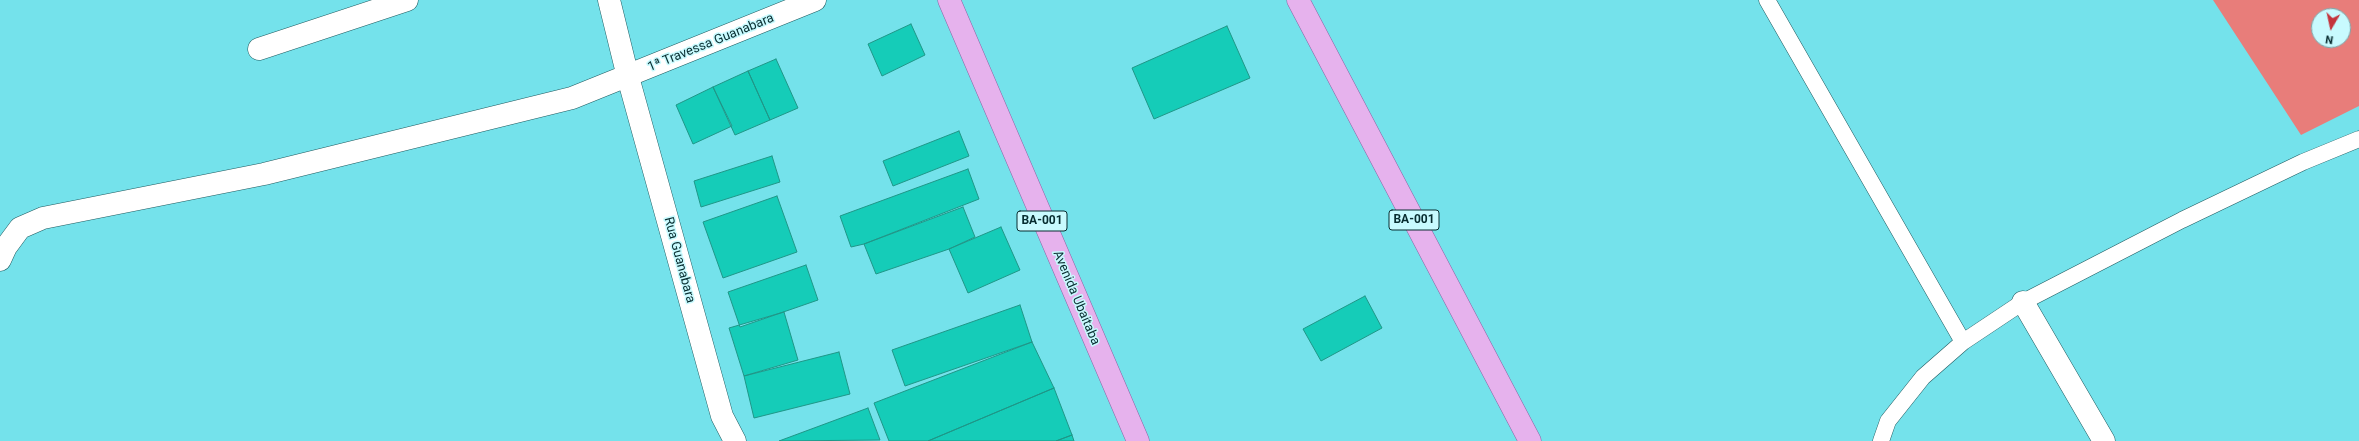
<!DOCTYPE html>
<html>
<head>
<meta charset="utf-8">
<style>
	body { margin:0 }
	#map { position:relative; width:2359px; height:441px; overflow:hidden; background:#74e2eb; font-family:Roboto,sans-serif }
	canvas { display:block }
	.north { position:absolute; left:2311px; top:8px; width:40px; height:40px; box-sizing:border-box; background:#c8fafe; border:1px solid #7ba8ac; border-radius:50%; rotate:189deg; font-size:11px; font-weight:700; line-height:16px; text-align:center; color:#082d30 }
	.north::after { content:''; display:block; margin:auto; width:14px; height:18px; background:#c4343c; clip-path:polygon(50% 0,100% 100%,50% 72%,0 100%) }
</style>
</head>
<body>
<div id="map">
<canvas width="2359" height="441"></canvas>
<div class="north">N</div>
</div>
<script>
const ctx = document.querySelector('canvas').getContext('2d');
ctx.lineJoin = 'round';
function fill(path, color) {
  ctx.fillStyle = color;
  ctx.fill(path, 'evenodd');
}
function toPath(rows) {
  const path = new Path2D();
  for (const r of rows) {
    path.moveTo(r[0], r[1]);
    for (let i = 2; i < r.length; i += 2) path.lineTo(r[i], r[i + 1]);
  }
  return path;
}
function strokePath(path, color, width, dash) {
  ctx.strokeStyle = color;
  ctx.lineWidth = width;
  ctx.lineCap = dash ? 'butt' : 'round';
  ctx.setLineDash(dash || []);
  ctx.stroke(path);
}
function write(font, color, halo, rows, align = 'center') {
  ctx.font = font + ' Roboto,sans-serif';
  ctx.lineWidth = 3;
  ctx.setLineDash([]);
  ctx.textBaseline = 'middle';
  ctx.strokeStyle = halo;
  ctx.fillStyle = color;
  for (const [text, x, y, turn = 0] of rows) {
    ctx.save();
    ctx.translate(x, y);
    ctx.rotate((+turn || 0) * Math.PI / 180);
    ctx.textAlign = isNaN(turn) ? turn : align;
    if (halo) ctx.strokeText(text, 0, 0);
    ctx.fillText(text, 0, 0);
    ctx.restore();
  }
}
const forest = toPath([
	[2213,0,2359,0,2359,106,2301,135],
	[2319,16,2343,16,2343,40,2319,40]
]);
const building = toPath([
	[911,24,925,55,882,76,868,44,911,24],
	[1227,26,1250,78,1154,119,1132,68,1227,26],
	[776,59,798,108,770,120,748,71,776,59],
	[748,71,770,120,735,135,713,87,748,71],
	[713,87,732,126,693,144,676,105,713,87],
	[959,131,969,156,893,186,883,161,959,131],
	[772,156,780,182,701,207,694,181,772,156],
	[968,169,979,199,864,244,851,247,840,216,968,169],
	[777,196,797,252,723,278,703,222,777,196],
	[963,207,975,237,949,249,876,274,864,244,963,207],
	[1001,227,1020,270,968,293,949,249,1001,227],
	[806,265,818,300,740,327,728,292,806,265],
	[1365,296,1382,328,1321,361,1303,329,1365,296],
	[1020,305,1032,342,905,386,892,350,1020,305],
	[784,312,798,360,744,376,729,328,784,312],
	[1032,342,1054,388,928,441,889,441,874,403,1032,342],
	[839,352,850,394,754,418,744,376,839,352],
	[1054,388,1072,435,1056,441,928,441,1054,388],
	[868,408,880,440,779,441,868,408],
	[1072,435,1074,441,1056,441,1072,435]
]);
const lane = toPath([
	[1767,0,1963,342],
	[1881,441,1888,421,1923,377,1963,342,2023,302,2182,220,2303,162,2359,139]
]);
const street = toPath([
	[609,0,628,77,722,416,735,441],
	[259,49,407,0],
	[0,260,6,247,20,228,43,218,264,174,572,98,815,0],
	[2023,302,2104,441]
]);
const primary = toPath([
	[949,0,1138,441],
	[1298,0,1530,441]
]);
const shields = [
	[1414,220,50],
	[1042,221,50]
];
const shieldNames = [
	["BA-001",1414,220],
	["BA-001",1042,221]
];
const streetNames = [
	["1ª Travessa Guanabara",711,43,-22],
	["Rua Guanabara",679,260,75],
	["Avenida Ubaitaba",1076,298,67]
];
fill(forest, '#e87d7a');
fill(building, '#15ccb8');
strokePath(building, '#1f9687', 1);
strokePath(lane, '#205b60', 17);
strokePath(street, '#205b60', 23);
strokePath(primary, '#8d62a3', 23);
strokePath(lane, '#fff', 16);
strokePath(street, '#fff', 22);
strokePath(primary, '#e6b2ed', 22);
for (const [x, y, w] of shields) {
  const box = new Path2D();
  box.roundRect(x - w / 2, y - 10, w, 20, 3);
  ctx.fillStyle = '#c8fafe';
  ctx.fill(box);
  strokePath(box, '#082d30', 1);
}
write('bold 12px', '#082d30', null, shieldNames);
write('13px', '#082d30', '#c8fafe', streetNames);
</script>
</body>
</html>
